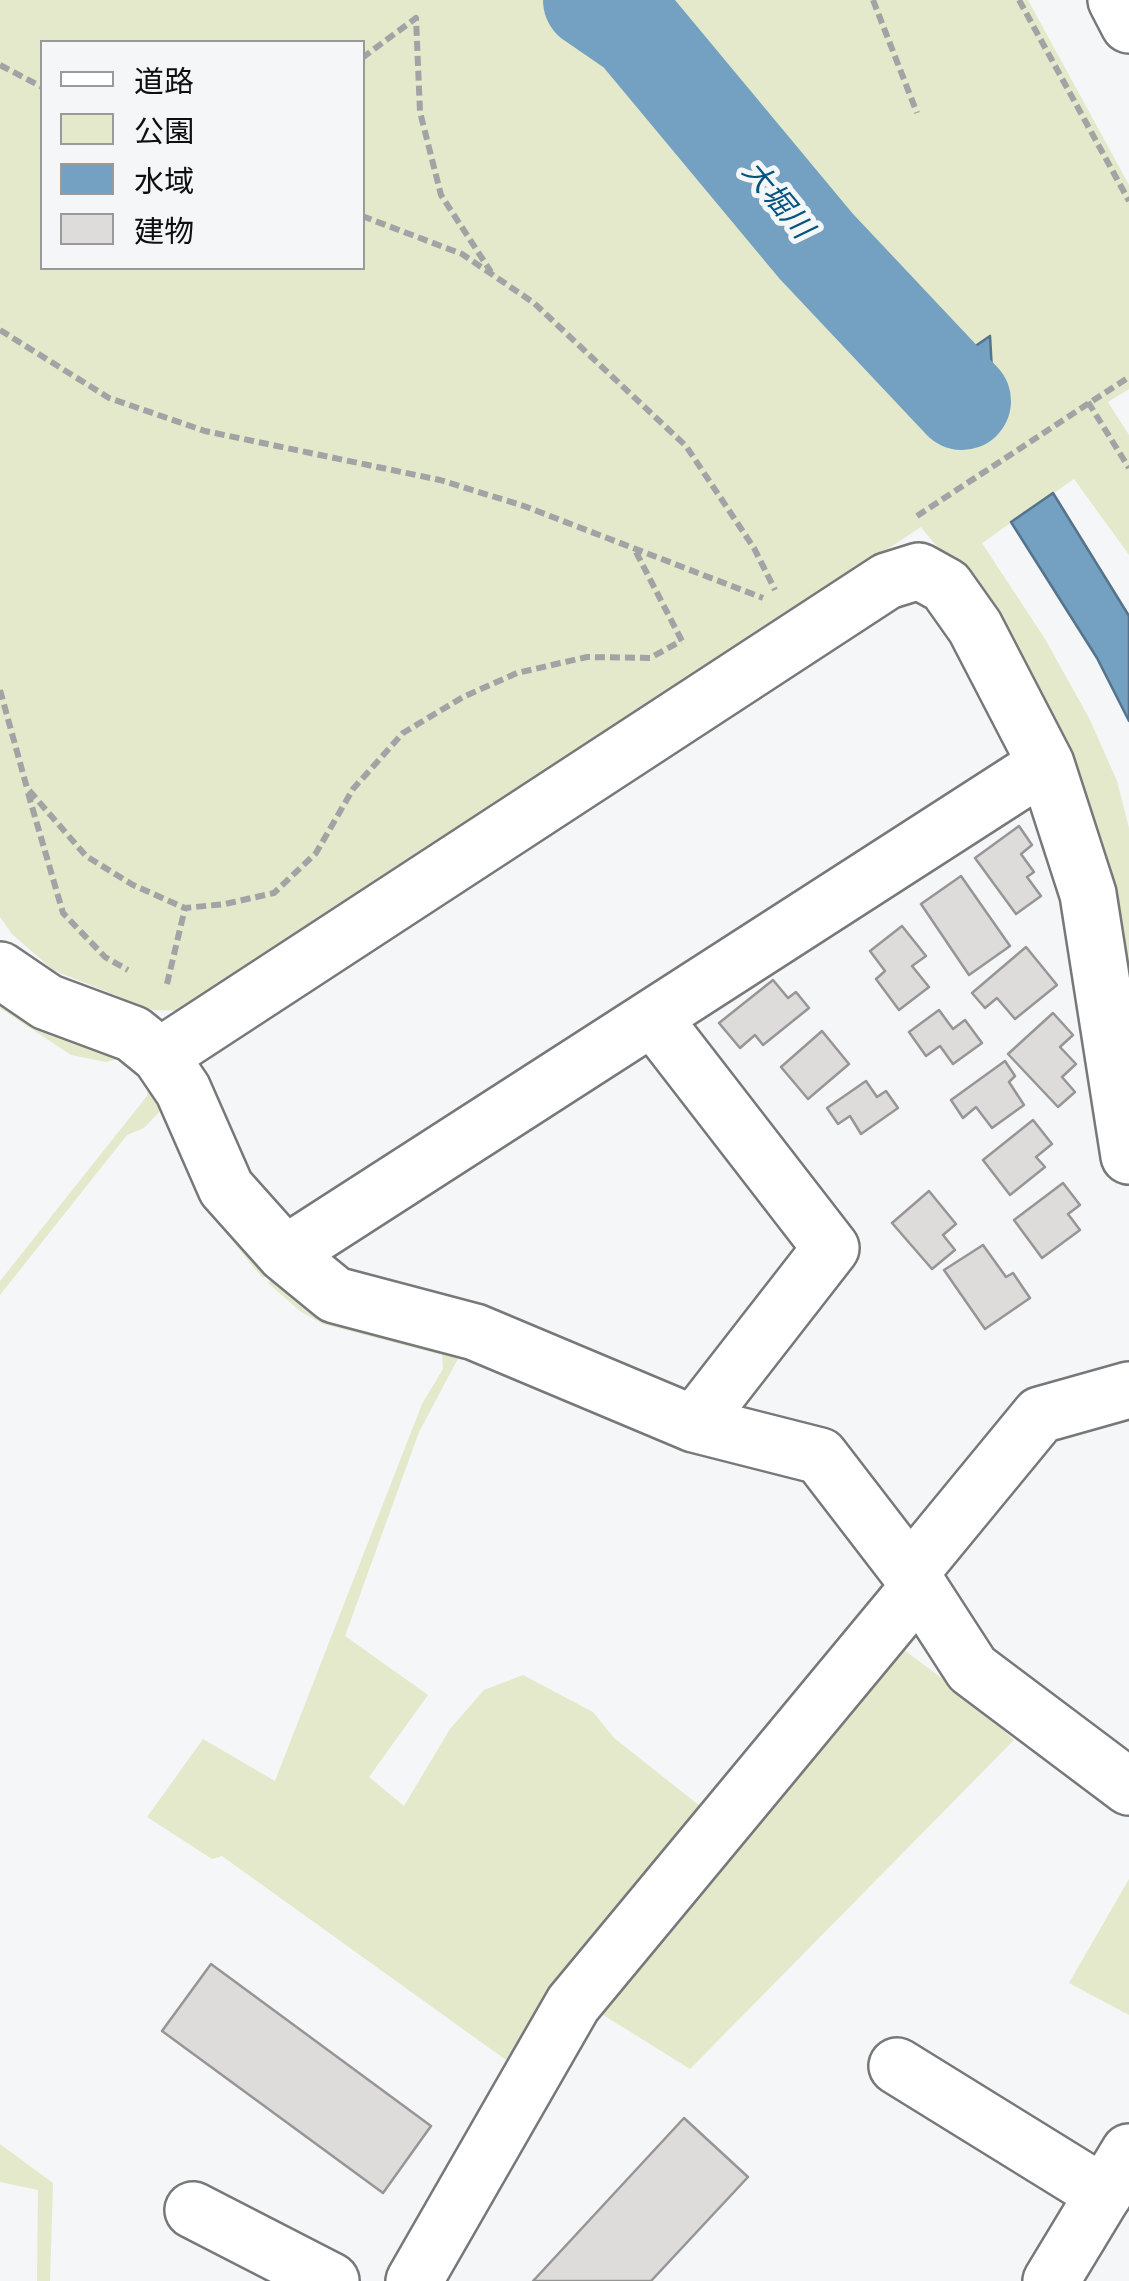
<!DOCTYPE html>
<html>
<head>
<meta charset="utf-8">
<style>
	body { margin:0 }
	#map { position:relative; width:1129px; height:2281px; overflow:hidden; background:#f5f6f7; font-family:Mulish,"Noto Sans JP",sans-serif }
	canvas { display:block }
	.legend { position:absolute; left:40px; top:40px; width:325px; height:230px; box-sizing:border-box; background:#f5f6f7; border:2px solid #999a9a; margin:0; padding:12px 18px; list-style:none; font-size:30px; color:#0e0f0f }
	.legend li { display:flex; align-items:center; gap:20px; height:50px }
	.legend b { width:50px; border:2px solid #999a9a }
</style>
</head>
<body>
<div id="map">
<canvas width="1129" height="2281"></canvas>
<ul class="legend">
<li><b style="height:12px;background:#fff"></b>道路</li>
<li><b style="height:28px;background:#e3e9ca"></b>公園</li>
<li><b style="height:28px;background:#74a0c1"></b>水域</li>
<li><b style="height:28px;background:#dddcdb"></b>建物</li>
</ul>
</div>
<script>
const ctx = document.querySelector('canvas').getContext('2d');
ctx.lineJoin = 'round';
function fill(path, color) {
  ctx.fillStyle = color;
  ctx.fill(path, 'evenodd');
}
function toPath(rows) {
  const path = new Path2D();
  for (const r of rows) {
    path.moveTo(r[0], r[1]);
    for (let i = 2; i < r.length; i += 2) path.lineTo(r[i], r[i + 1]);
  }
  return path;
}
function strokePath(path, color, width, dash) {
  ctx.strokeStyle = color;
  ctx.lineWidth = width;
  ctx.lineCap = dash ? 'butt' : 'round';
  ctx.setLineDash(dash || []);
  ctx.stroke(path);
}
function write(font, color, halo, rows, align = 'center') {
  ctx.font = font + ' Mulish,"Noto Sans JP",sans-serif';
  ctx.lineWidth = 10;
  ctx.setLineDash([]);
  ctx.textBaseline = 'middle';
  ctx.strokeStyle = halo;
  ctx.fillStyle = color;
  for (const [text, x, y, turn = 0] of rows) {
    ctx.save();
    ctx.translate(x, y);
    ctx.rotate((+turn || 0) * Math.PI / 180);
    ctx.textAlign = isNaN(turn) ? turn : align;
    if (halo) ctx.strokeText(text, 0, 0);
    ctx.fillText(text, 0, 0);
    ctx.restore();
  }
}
const green = toPath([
	[0,0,1028,0,1129,185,1129,389,1108,402,1129,435,1129,555,1074,479,982,543,1045,639,1089,718,1117,781,1129,828,1129,980,1108,868,1090,803,1062,736,1037,686,987,608,921,527,188,1011,152,1010,53,970,12,934,0,917],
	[42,42,362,42,362,268,42,268],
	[0,996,127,1057,106,1062,71,1055,0,1008],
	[149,1076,267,1274,263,1278,255,1269,214,1218,198,1192,161,1110,144,1128,127,1135,0,1295,0,1281,147,1096],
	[272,1279,462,1351,419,1432,345,1636,428,1695,369,1777,404,1806,450,1729,484,1690,523,1675,593,1712,614,1738,705,1810,544,2002,506,2060,222,1856,212,1859,147,1817,203,1739,275,1781,422,1404,443,1369,442,1355,323,1324,300,1311,268,1283],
	[903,1649,964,1695,1014,1740,690,2069,592,2008],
	[1129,1879,1129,2015,1069,1983],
	[0,2144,53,2183,50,2281,37,2281,38,2190,0,2182]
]);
const water = toPath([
	[990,336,993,389,947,421,900,398,990,336],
	[1053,493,1129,616,1129,721,1097,658,1011,522,1053,493]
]);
const river = toPath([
	[592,0,637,31,816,246,962,401]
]);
const building = toPath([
	[1019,826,1032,845,1021,854,1034,872,1027,877,1041,896,1016,914,975,858,1019,826],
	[961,876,1010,946,969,975,921,904,961,876],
	[902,926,926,956,912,966,929,987,899,1010,876,979,885,971,870,951,902,926],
	[1026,947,1057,985,1015,1019,997,998,985,1008,972,993,1026,947],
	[773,980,788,998,796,992,809,1008,763,1045,755,1035,740,1048,719,1023,773,980],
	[939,1010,953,1029,965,1020,982,1043,953,1064,940,1046,926,1056,909,1032,939,1010],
	[1053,1013,1073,1035,1060,1047,1076,1064,1062,1077,1075,1092,1058,1107,1008,1054,1053,1013],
	[822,1031,849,1064,808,1099,781,1067,822,1031],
	[1005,1061,1015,1076,1009,1082,1024,1105,992,1128,976,1107,963,1118,951,1100,1005,1061],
	[866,1081,877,1097,886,1091,898,1108,861,1134,850,1116,838,1124,827,1108,866,1081],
	[1033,1120,1052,1144,1036,1157,1045,1167,1010,1195,983,1160,1033,1120],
	[1063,1183,1080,1205,1068,1214,1080,1230,1042,1258,1014,1220,1063,1183],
	[929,1191,956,1224,943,1235,955,1250,932,1269,892,1223,929,1191],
	[983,1245,1006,1277,1013,1273,1030,1298,985,1329,944,1270,983,1245],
	[211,1964,431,2126,383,2193,162,2031,211,1964],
	[684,2118,748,2177,651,2281,533,2281,684,2118]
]);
const path = toPath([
	[873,0,917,113],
	[1019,0,1129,201],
	[362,58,416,18,420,112,441,195,491,272],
	[0,65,42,87],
	[362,216,462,254,534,303,686,446,754,548,775,590],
	[0,330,109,398,205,431,440,480,524,506,763,598],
	[1088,402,1129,468],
	[917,516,1129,377],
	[636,552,683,643],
	[0,690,27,788,86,856,133,885,185,908,225,904,274,893,316,853,353,789,403,733,463,697,517,673,587,657,650,658,681,641],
	[28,793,63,913,105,957,128,970],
	[167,984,185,908]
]);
const street = toPath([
	[0,970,47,1002,133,1034,160,1056,887,581,919,571,946,586,975,627,1046,764,1088,894,1129,1156],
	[653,1018,831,1248,694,1424],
	[160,1056,183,1090,226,1188,285,1254,335,1295,475,1332,694,1424,820,1456,910,1573,972,1669,1129,1787],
	[285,1254,1046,764],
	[910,1573,1040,1415,1129,1390],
	[897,2066,1104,2194],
	[193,2210,331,2281],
	[414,2281,573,2004,917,1589]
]);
const secondary = toPath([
	[1116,0,1129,25],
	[1051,2281,1129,2152]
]);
const waterNames = [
	["大堀川",777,200,50]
];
fill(green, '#e3e9ca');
fill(water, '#74a0c1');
strokePath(water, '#55748c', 2.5);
strokePath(river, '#74a0c1', 98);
fill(building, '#dddcdb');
strokePath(building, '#979595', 2.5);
strokePath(street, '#77787a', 60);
strokePath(secondary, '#77787a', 60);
strokePath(path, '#a2a3a4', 6, [10, 5]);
strokePath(street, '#fff', 55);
strokePath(secondary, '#fff', 55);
write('italic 30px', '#035580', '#f5f6f7', waterNames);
</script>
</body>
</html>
